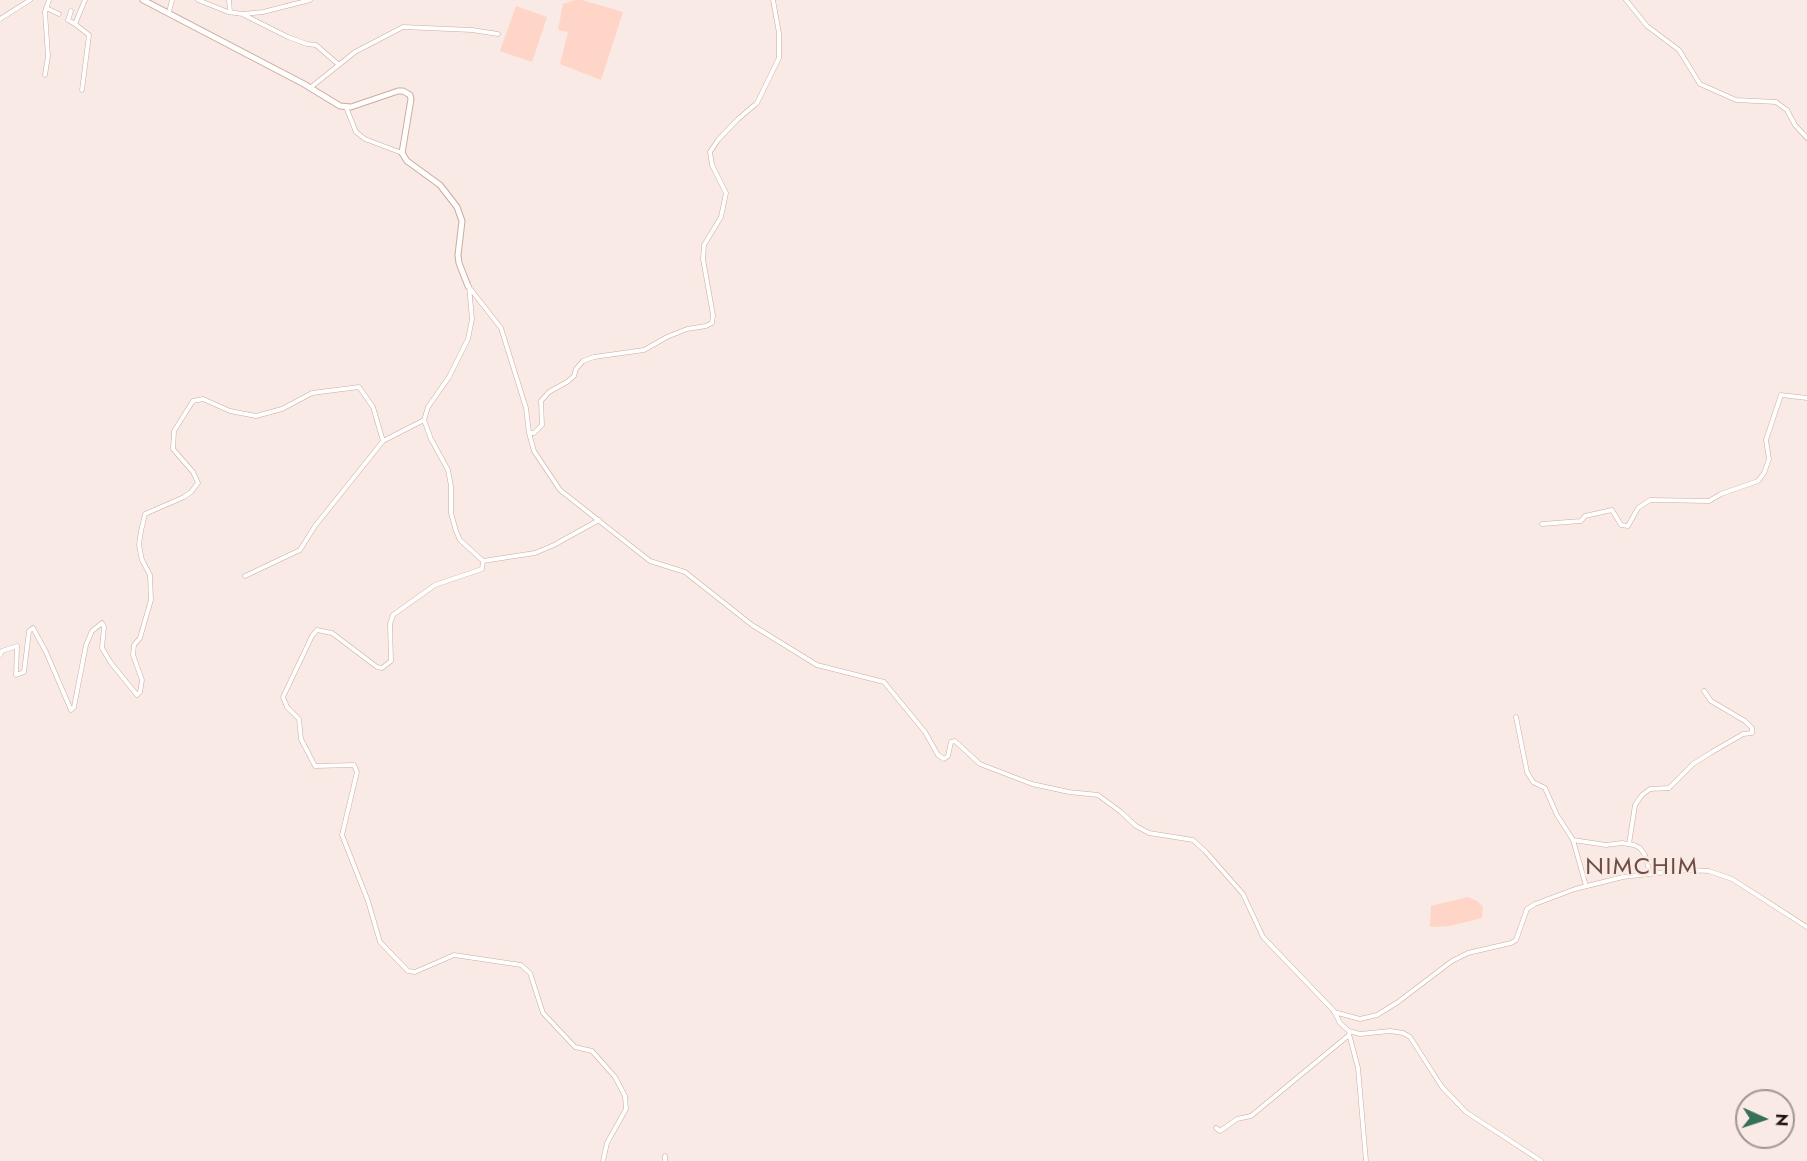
<!DOCTYPE html>
<html>
<head>
<meta charset="utf-8">
<style>
	body { margin:0 }
	#map { position:relative; width:1807px; height:1161px; overflow:hidden; background:#f9eae5; font-family:Jost,sans-serif }
	canvas { display:block }
	.north { position:absolute; left:1735px; top:1089px; width:60px; height:60px; box-sizing:border-box; background:#f9eae5; border:2px solid #a39590; border-radius:50%; rotate:93deg; font-size:16px; font-weight:700; line-height:24px; text-align:center; color:#231611 }
	.north::after { content:''; display:block; margin:auto; width:21px; height:27px; background:#367059; clip-path:polygon(50% 0,100% 100%,50% 72%,0 100%) }
</style>
</head>
<body>
<div id="map">
<canvas width="1807" height="1161"></canvas>
<div class="north">N</div>
</div>
<script>
const ctx = document.querySelector('canvas').getContext('2d');
ctx.lineJoin = 'round';
function fill(path, color) {
  ctx.fillStyle = color;
  ctx.fill(path, 'evenodd');
}
function toPath(rows) {
  const path = new Path2D();
  for (const r of rows) {
    path.moveTo(r[0], r[1]);
    for (let i = 2; i < r.length; i += 2) path.lineTo(r[i], r[i + 1]);
  }
  return path;
}
function strokePath(path, color, width, dash) {
  ctx.strokeStyle = color;
  ctx.lineWidth = width;
  ctx.lineCap = dash ? 'butt' : 'round';
  ctx.setLineDash(dash || []);
  ctx.stroke(path);
}
function write(font, color, halo, rows, align = 'center') {
  ctx.font = font + ' Jost,sans-serif';
  ctx.lineWidth = 5;
  ctx.setLineDash([]);
  ctx.textBaseline = 'middle';
  ctx.strokeStyle = halo;
  ctx.fillStyle = color;
  for (const [text, x, y, turn = 0] of rows) {
    ctx.save();
    ctx.translate(x, y);
    ctx.rotate((+turn || 0) * Math.PI / 180);
    ctx.textAlign = isNaN(turn) ? turn : align;
    if (halo) ctx.strokeText(text, 0, 0);
    ctx.fillText(text, 0, 0);
    ctx.restore();
  }
}
const green = toPath([
	[575,0,582,0,623,12,601,80,560,64,568,32,558,30,563,4],
	[516,6,547,17,532,62,500,51],
	[1468,897,1477,901,1483,907,1482,918,1450,926,1430,927,1431,906]
]);
const street = toPath([
	[198,0,228,12,243,14,263,12,310,0],
	[229,0,230,12],
	[1626,0,1647,26,1679,50,1700,84,1736,100,1776,102,1787,110,1795,125,1807,138],
	[46,8,59,14],
	[71,11,68,20,75,24],
	[169,12,172,0],
	[244,15,288,37,307,44,316,45,339,65],
	[0,19,30,0],
	[45,75,48,56,45,12,49,0],
	[310,88,355,52,403,27,472,30,498,34],
	[82,90,89,35,75,24,85,0],
	[346,107,356,132,365,139,402,153],
	[468,286,501,328,526,408,529,433,534,451,560,490,650,561,685,572,752,625,817,665,884,682,925,732,938,755,944,759,948,756,951,742,955,741,980,764,1032,784,1069,792,1098,795,1121,812,1136,826,1149,833,1193,840,1206,852,1243,894,1263,937,1334,1011,1340,1023,1349,1031,1360,1034,1390,1031,1403,1033,1410,1037,1442,1087,1466,1112,1541,1161],
	[469,286,472,319,468,339,449,377,428,407,424,420,431,439,448,470,451,486,451,513,456,531,460,540,483,561,482,569,435,585,393,615,390,624,391,661,382,668,377,667,332,633,317,630,312,636,283,697,287,707,299,719,301,739,315,766,354,765,357,772,342,835,368,901,380,942,408,971,415,972,454,955,521,965,530,973,543,1013,575,1047,592,1051,615,1077,625,1096,626,1109,607,1143,603,1161],
	[529,433,534,433,542,425,541,401,549,392,567,382,574,376,576,369,583,361,594,357,644,350,667,337,687,329,706,326,712,323,713,315,703,259,704,245,721,217,726,193,712,165,710,152,718,140,738,119,757,103,779,58,779,33,773,0],
	[1542,524,1581,521,1585,516,1612,510,1621,525,1628,526,1638,508,1650,500,1709,501,1721,494,1758,481,1764,473,1769,459,1766,440,1781,395,1807,398],
	[483,561,535,553,554,545,599,520],
	[245,576,300,550,315,526,383,441,424,420],
	[0,655,2,651,17,646,16,675,24,672,29,631,33,628,46,652,71,710,74,707,86,645,92,631,102,623,104,627,102,648,111,663,137,695,140,692,142,680,133,655,134,645,140,638,151,600,150,575,142,560,139,545,141,531,145,514,184,497,191,492,198,483,193,472,173,449,174,431,193,401,203,399,230,411,256,416,282,409,312,393,359,387,373,407,383,441],
	[1516,717,1527,772,1533,782,1545,788,1557,815,1573,840,1586,886],
	[1573,840,1606,845,1622,843,1634,845,1640,848,1645,855,1650,873],
	[1629,844,1635,805,1642,795,1650,789,1669,788,1693,764,1712,752,1743,734,1752,733,1752,728,1745,721,1711,701,1704,691],
	[1334,1012,1360,1019,1377,1015,1398,1002,1452,961,1468,953,1511,943,1516,940,1527,909,1535,904,1575,889,1623,877,1685,870,1709,871,1732,879,1807,927],
	[1349,1034,1358,1068,1366,1161],
	[1216,1128,1220,1131,1237,1119,1251,1116,1349,1035],
	[665,1156,665,1161]
]);
const secondary = toPath([
	[143,0,304,84,340,106,351,107,398,91,403,91,410,95,411,99,402,153,407,161,440,185,457,207,462,221,458,255,459,263,468,286]
]);
const quarterNames = [
	["NIMCHIM",1642,868]
];
fill(green, '#fed5c7');
strokePath(street, '#ceaa9d', 5);
strokePath(secondary, '#ceaa9d', 7);
strokePath(street, '#fff', 4);
strokePath(secondary, '#fff', 5);
ctx.letterSpacing = '1.5px';
write('24px', '#6d4d42', '#f9eae5', quarterNames);
ctx.letterSpacing = '0px';
</script>
</body>
</html>
